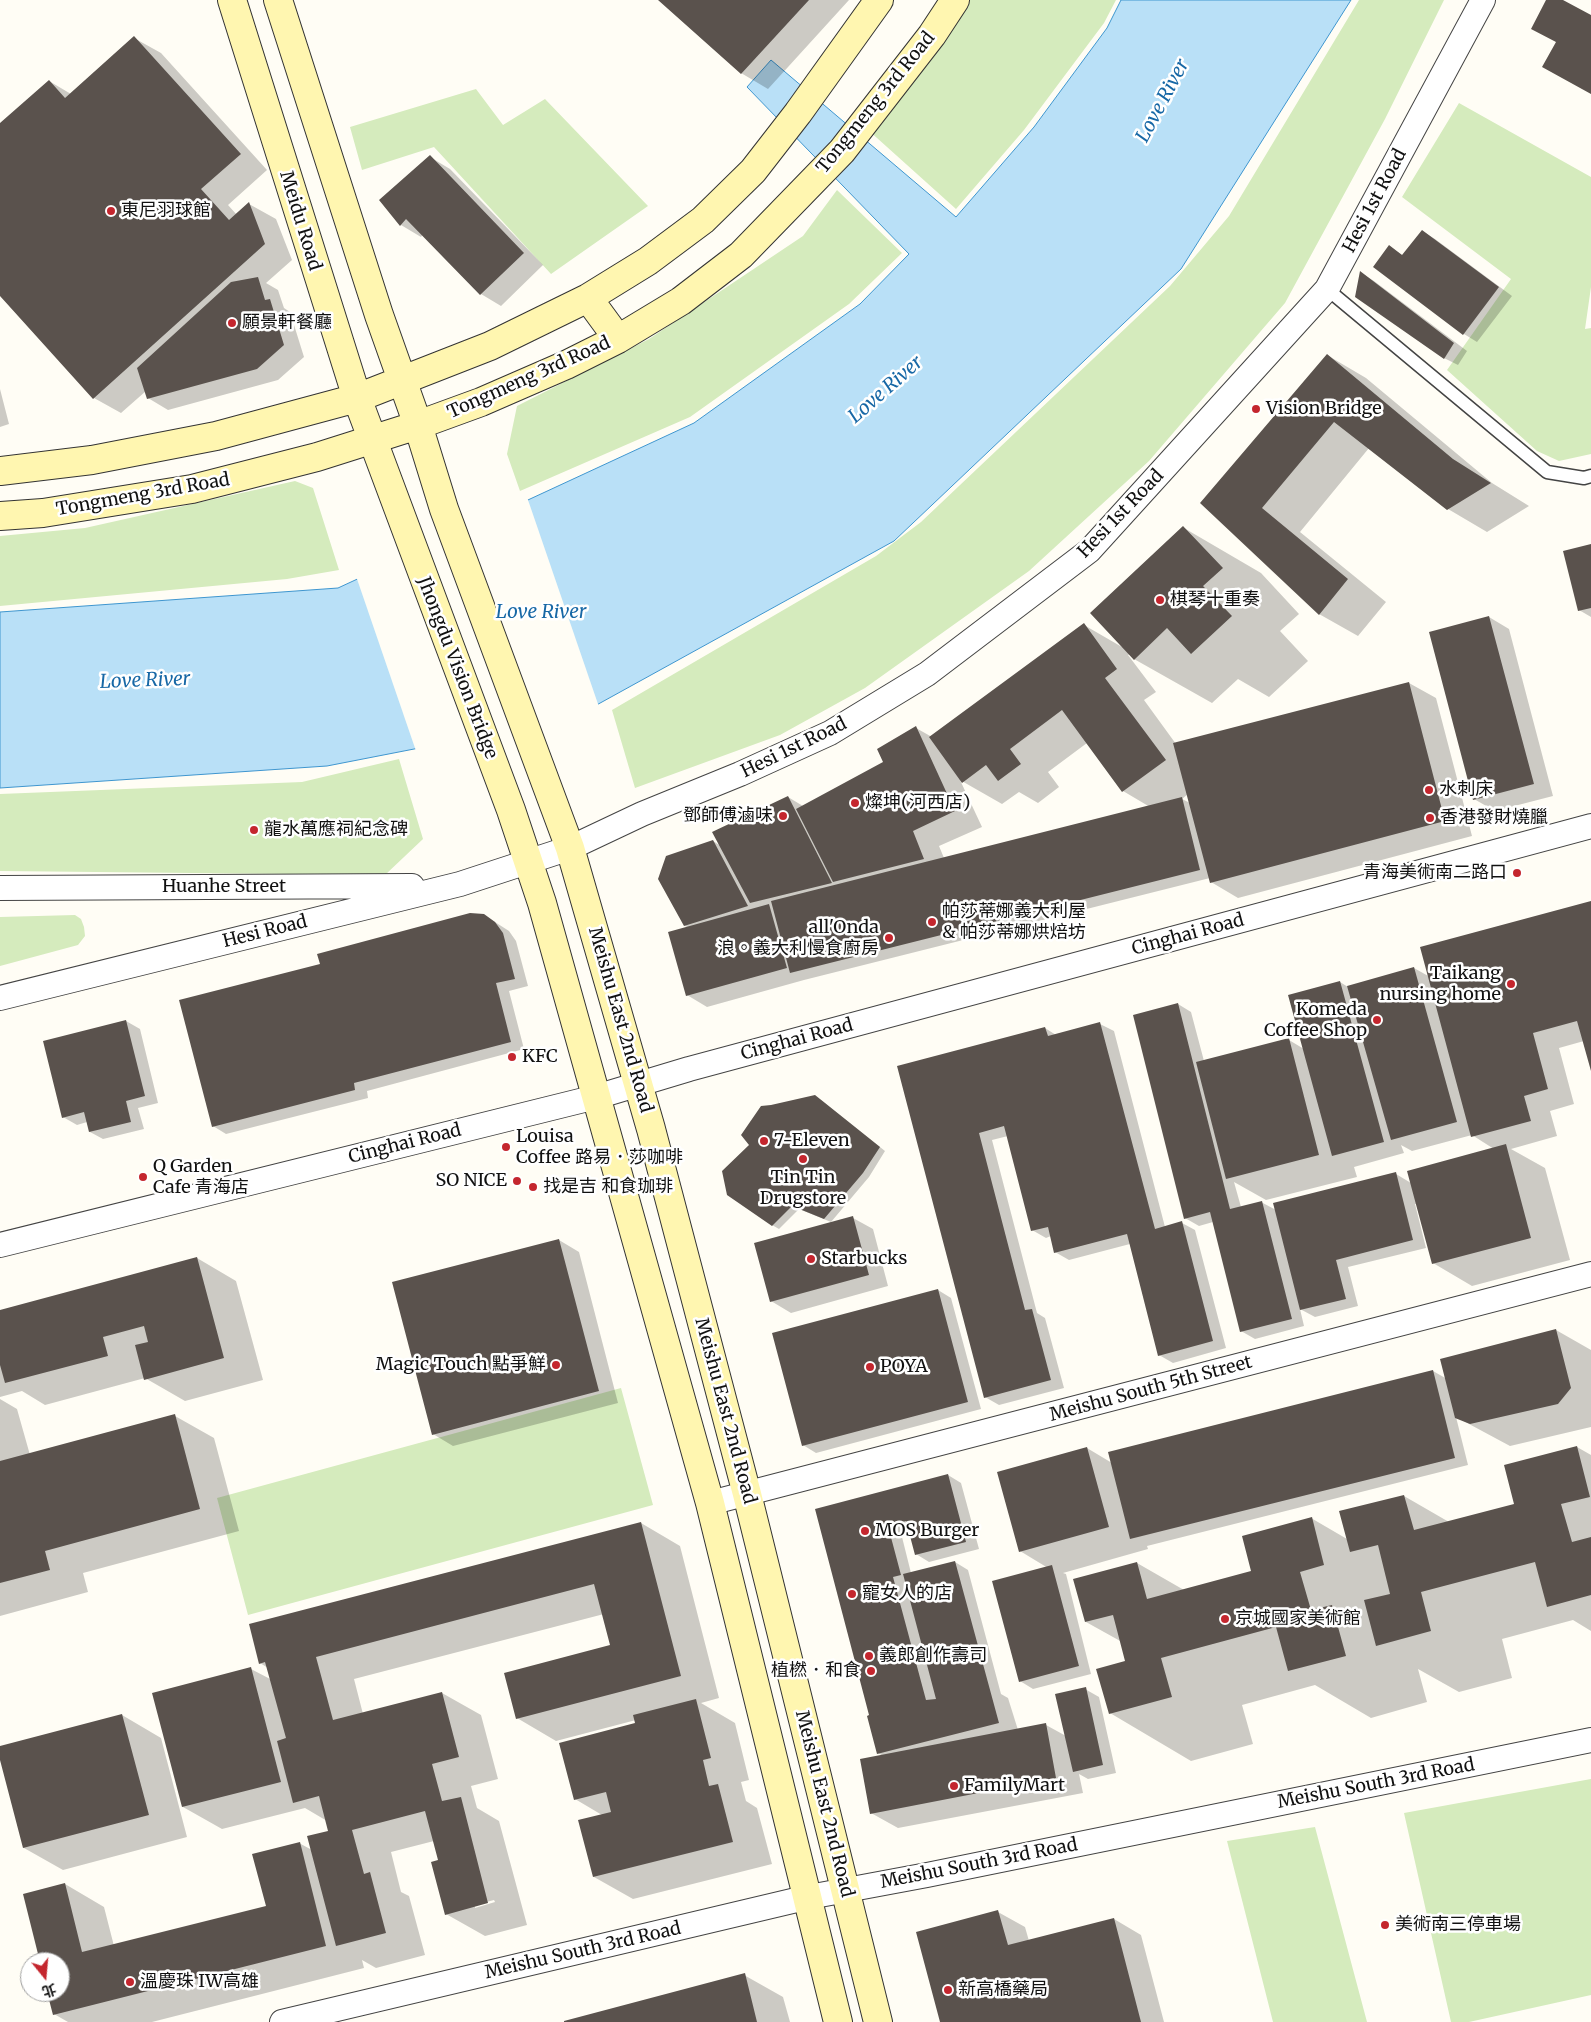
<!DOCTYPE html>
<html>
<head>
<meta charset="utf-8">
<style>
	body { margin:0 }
	#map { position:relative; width:1591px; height:2022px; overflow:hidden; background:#fffdf5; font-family:Merriweather,"Noto Sans TC",serif }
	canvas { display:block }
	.north { position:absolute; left:20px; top:1952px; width:50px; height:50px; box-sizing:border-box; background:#fff; border:1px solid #a0a0a0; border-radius:50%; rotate:163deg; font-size:14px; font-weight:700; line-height:20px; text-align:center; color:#111 }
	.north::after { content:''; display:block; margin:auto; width:18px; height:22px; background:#c4262e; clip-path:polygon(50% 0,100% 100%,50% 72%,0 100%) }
</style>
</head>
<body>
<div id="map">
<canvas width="1591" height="2022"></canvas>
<div class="north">北</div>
</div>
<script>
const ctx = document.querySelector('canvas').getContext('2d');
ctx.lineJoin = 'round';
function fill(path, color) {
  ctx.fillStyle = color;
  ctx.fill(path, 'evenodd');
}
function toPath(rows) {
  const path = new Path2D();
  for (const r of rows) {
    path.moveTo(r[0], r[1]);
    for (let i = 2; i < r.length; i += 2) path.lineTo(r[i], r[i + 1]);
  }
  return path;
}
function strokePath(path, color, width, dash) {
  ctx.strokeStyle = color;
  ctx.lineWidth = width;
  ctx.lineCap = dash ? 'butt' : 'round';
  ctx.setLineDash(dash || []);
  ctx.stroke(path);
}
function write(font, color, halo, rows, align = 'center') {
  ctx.font = font + ' Merriweather,"Noto Sans TC",serif';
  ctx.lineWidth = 5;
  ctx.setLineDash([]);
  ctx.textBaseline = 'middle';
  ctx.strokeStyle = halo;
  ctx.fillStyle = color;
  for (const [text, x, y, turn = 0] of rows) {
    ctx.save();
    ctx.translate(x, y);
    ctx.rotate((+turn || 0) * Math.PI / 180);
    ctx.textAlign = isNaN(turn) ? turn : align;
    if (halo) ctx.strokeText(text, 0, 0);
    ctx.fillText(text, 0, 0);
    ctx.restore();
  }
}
const green = toPath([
	[959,0,1116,0,1104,23,1024,130,956,209,867,129],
	[1359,0,1444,0,1385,119,1285,303,1149,461,1029,571,865,688,780,735,635,788,612,710,876,556,921,522,1170,286,1229,216],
	[476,89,503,125,545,99,648,206,551,274,434,147,362,170,350,127],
	[1459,103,1591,177,1591,287,1585,329,1591,328,1591,454,1559,461,1537,451,1447,370,1511,279,1402,197],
	[837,190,902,253,849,304,690,417,520,491,507,454,517,406,649,339,803,236],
	[295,481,313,488,339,570,287,579,0,606,0,536,85,528],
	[399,759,423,839,385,875,0,871,0,794,302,782],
	[75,915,81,919,84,927,85,936,78,945,0,966,0,917],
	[621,1388,653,1505,248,1615,217,1498],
	[1591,1779,1591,1995,1469,2022,1451,2022,1404,1813],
	[1315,1827,1367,2022,1273,2022,1227,1841]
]);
const water = toPath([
	[1121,0,1351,0,1181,269,894,541,573,718,327,766,0,788,0,612,338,588,694,423,860,304,909,254,747,87,771,60,956,217,1034,127,1107,28,1121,0]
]);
const pier = toPath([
	[527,497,599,707,574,721,416,751,356,576]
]);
const shadow = toPath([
	[660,0,849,0,768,89,741,73],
	[134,38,161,53,267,170,228,205,237,215,249,204,276,219,292,260,266,283,278,290,284,308,290,312,304,357,278,380,168,410,148,398,146,391,121,413,94,398,0,294,0,125,49,81,71,94],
	[430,157,450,169,543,265,501,306,481,294,423,234,421,237,401,225,381,200],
	[1422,231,1435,239,1512,296,1477,342,1464,334,1389,247,1404,256],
	[1361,273,1374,281,1467,351,1458,365,1444,358],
	[1327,355,1366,378,1492,483,1529,506,1487,532,1448,509,1369,448,1300,532,1386,602,1358,636,1319,614,1202,503],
	[0,389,9,424,0,427],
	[1184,528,1261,573,1299,614,1280,631,1308,661,1269,697,1238,679,1212,703,1134,659,1130,654,1128,655,1156,692,1144,700,1176,744,1409,683,1436,698,1472,836,1238,898,1211,882,1210,878,804,980,707,1007,687,995,689,928,685,926,713,841,721,846,788,797,803,806,885,762,916,728,932,737,1084,625,1122,647],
	[1087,743,1123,791,1150,807,944,858,939,846,982,827,960,780,1002,804,1019,792,1038,803,1059,787,1048,772],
	[1188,794,1190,803,1182,799],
	[1591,545,1591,617,1579,610],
	[1489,617,1509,629,1553,796,1495,811,1474,799],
	[1591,903,1591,1069,1584,1041,1559,1048,1574,1104,1550,1111,1557,1136,1511,1149,1545,1168,1570,1260,1472,1286,1433,1263,1417,1204,1415,1204,1426,1248,1348,1267,1358,1306,1315,1317,1300,1309,1304,1326,1255,1339,1241,1331,1213,1222,1199,1226,1185,1218,1178,1004,1191,1012,1204,1061,1289,1040,1304,1049,1340,982,1348,987,1414,968,1430,977],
	[1472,1135,1494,1149,1411,1183,1396,1174,1276,1210,1261,1202,1241,1207,1234,1182,1266,1200,1357,1177,1354,1167,1404,1153,1401,1145,1412,1151],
	[484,915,509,931,516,941,528,986,509,991,524,1049,367,1091,368,1098,226,1134,213,1126,322,965],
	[126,1021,140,1029,158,1103,138,1108,144,1129,103,1139,90,1132,87,1122,77,1125,63,1117],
	[1100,1024,1114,1031,1165,1227,1182,1223,1195,1230,1226,1348,1173,1363,1159,1355,1130,1244,1069,1260,1055,1252,1051,1236,1046,1238,1032,1230,1008,1136,992,1140,1037,1313,1045,1318,1064,1388,999,1405,985,1397,898,1067,1045,1028,1056,1035],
	[821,1100,885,1151,869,1177,831,1222,799,1209,779,1229,772,1225],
	[853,1218,873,1229,888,1286,791,1313,771,1301],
	[559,1240,579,1252,618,1403,453,1446,433,1434],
	[197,1258,236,1281,263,1380,185,1401,145,1378,45,1405,22,1391,0,1397,0,1311],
	[938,1290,951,1298,981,1409,816,1453,803,1445],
	[1556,1330,1591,1350,1591,1427,1510,1446,1456,1417,1468,1465,1147,1546,1148,1549,1063,1573,1066,1574,1091,1674,1033,1689,1020,1681,1048,1568,1020,1551,1087,1448,1112,1463,1433,1371,1447,1379],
	[0,1399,17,1409,30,1455,175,1416,214,1438,239,1531,83,1573,88,1592,0,1616],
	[1577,1447,1591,1455,1591,1631,1573,1620,1502,1639,1512,1678,1459,1692,1418,1669,1427,1702,1371,1718,1315,1685,1242,1705,1253,1744,1191,1761,1110,1713,1127,1662,1122,1642,1086,1622,1137,1563,1184,1590,1253,1572,1311,1518,1347,1539,1404,1496,1449,1522,1515,1505],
	[948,1475,961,1483,979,1549,929,1562,916,1554,910,1531,901,1533,911,1573,955,1562,968,1570,1001,1694,1008,1698,1018,1730,1046,1725,1066,1736,1085,1689,1099,1697,1116,1773,1088,1779,1079,1774,1083,1793,898,1828,871,1813,883,1756,878,1753,872,1716,816,1510],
	[641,1523,680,1546,719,1698,701,1703,735,1723,749,1780,741,1782,746,1801,757,1808,772,1864,633,1899,594,1877,602,1815,575,1799,637,1724,636,1720,556,1741,517,1718,612,1646,604,1614,354,1679,363,1714,442,1693,481,1715,498,1779,471,1786,477,1808,499,1821,527,1925,485,1936,446,1914,439,1861,434,1841,391,1852,401,1892,409,1896,425,1955,376,1968,362,1960,364,1968,152,2022,68,2022,54,2014,49,1992,60,1992,60,1962,41,1962,65,1884,104,1907,114,1946,267,1907,299,1843,312,1850,330,1832,327,1821,305,1808,222,1829,183,1807,251,1669,272,1680,268,1668,260,1663],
	[494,1900,495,1902,475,1908,475,1905],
	[122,1715,161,1738,187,1837,63,1870,24,1848,0,1755,0,1747],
	[998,1912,1025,1927,1029,1941,1114,1919,1141,1935,1164,2022,941,2022],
	[744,1975,783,1997,790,2022,567,2022]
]);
const building = toPath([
	[658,0,809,0,741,74],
	[1546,0,1563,0,1591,15,1591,94,1542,67,1556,42,1531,29],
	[134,36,241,154,201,189,229,220,249,202,265,244,93,399,0,296,0,123,49,80,65,98],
	[430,155,524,253,480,295,406,219,400,226,379,200],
	[1422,230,1499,287,1463,335,1373,267,1389,245,1402,255],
	[1360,271,1454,343,1444,359,1355,297],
	[258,277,265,300,270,299,284,345,257,369,147,399,137,368,231,282],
	[1327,354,1453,459,1491,483,1447,510,1334,422,1262,508,1348,579,1319,615,1200,503],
	[1183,526,1223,568,1203,586,1232,616,1191,654,1167,628,1134,660,1090,613],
	[1591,544,1591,608,1578,611,1563,551],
	[1489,616,1534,784,1473,800,1429,632],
	[1084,623,1117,669,1105,678,1166,760,1122,792,1062,710,1010,749,1021,764,998,781,986,765,962,783,929,737],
	[1409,682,1445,821,1210,883,1173,743],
	[916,726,955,811,913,831,924,859,833,882,796,809,883,762,877,749],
	[788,796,832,883,750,903,712,832],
	[1182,797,1200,870,790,973,771,901],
	[713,840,748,906,684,926,658,879,666,856],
	[1591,901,1591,1071,1577,1021,1533,1033,1548,1089,1524,1096,1531,1121,1471,1137,1420,947],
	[769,904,787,968,686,996,668,932],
	[470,913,484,914,495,922,503,933,515,979,496,983,511,1042,354,1083,355,1090,212,1127,179,1000,320,964,317,954],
	[1414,967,1457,1122,1391,1140,1347,986],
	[1340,981,1384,1142,1332,1156,1288,995],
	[1178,1003,1230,1209,1262,1201,1292,1319,1240,1332,1210,1212,1184,1219,1133,1015],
	[126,1020,145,1096,126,1101,131,1122,89,1132,84,1112,62,1118,43,1041],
	[1100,1022,1155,1229,1182,1221,1213,1341,1158,1356,1127,1234,1054,1253,1048,1227,1031,1231,1004,1126,979,1133,1025,1310,1032,1309,1051,1380,984,1398,897,1066,1045,1027,1048,1036],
	[1289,1038,1319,1155,1226,1179,1196,1062],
	[815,1095,880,1147,863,1173,824,1219,792,1206,772,1226,727,1195,722,1171,749,1145,741,1135,761,1106,771,1105],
	[1506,1144,1531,1238,1432,1264,1407,1171],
	[1396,1172,1413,1240,1336,1260,1346,1299,1300,1310,1273,1203],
	[853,1216,869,1275,770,1302,754,1243],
	[559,1239,599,1391,432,1435,392,1282],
	[197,1257,224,1358,144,1380,135,1345,148,1342,144,1326,103,1337,108,1356,5,1383,0,1365,0,1310],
	[938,1289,968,1402,802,1446,772,1333],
	[1556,1329,1571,1388,1558,1404,1470,1424,1455,1418,1440,1359],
	[1433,1370,1455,1458,1130,1539,1108,1452],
	[175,1414,200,1509,45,1551,50,1570,0,1583,0,1461],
	[1577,1446,1590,1497,1561,1504,1572,1542,1591,1537,1591,1595,1547,1607,1535,1562,1421,1592,1431,1631,1376,1646,1364,1600,1390,1594,1378,1545,1350,1552,1339,1511,1404,1495,1414,1530,1514,1504,1504,1465],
	[1087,1447,1109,1527,1019,1552,997,1472],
	[948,1474,966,1542,915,1555,906,1521,888,1526,901,1575,893,1577,926,1700,936,1699,903,1574,955,1561,999,1723,877,1754,867,1716,869,1715,815,1509],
	[1312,1517,1324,1565,1300,1572,1311,1610,1332,1605,1346,1656,1288,1671,1276,1627,1161,1658,1172,1697,1109,1714,1096,1669,1125,1661,1113,1615,1085,1622,1073,1579,1137,1562,1147,1599,1251,1571,1242,1536],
	[641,1522,681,1676,516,1719,504,1673,610,1645,594,1584,316,1657,333,1720,442,1692,459,1757,432,1764,442,1801,461,1797,488,1903,445,1915,431,1862,438,1860,425,1811,352,1830,364,1874,370,1872,386,1933,336,1946,307,1836,328,1831,319,1796,293,1803,277,1741,286,1738,265,1662,259,1664,249,1624],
	[1052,1565,1079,1666,1019,1682,992,1581],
	[251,1667,281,1782,182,1807,152,1693],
	[1086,1687,1103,1765,1073,1772,1055,1694],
	[696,1699,711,1758,703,1760,709,1786,718,1784,733,1842,593,1877,578,1820,611,1812,606,1792,574,1800,559,1743,635,1723,633,1715],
	[122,1714,149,1815,23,1848,0,1760,0,1746],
	[1046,1723,1056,1778,870,1814,860,1759],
	[300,1842,326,1946,53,2015,47,1992,60,1992,60,1962,40,1962,23,1894,65,1883,82,1952,266,1906,252,1854],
	[998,1910,1008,1945,1114,1918,1141,2022,940,2022,916,1932],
	[745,1973,757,2022,564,2022,564,2021]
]);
const lane = toPath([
	[1327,289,1547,472,1584,478,1591,476]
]);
const street = toPath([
	[0,888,412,886],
	[0,998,460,884,570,848,642,814,740,774,830,733,927,674,1089,551,1327,289,1483,0],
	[0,1245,596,1097,689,1069,1591,826],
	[710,1503,1591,1274],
	[282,2022,809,1897,927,1875,1591,1740]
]);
const secondary = toPath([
	[232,0,357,398,511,810,542,903,710,1503,838,2022],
	[278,0,379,315,418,425,444,509,570,848,651,1129,747,1494,878,2022],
	[588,298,618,339],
	[0,471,92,460,216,436,357,398,490,346,588,298,648,261,703,220,753,171,798,113,879,0],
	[0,516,43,513,192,489,317,457,418,425,481,402,566,365,618,339,681,301,741,255,842,151,932,35,955,0]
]);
const markers = [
	[111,211,5,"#c4262e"],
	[232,323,5,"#c4262e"],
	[1256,409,5,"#c4262e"],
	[1160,600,5,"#c4262e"],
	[1429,790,5,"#c4262e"],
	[855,803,5,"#c4262e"],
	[783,816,5,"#c4262e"],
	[1430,818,5,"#c4262e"],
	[254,830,5,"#c4262e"],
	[1517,873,5,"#c4262e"],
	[932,922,5,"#c4262e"],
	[889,938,5,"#c4262e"],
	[1511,984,5,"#c4262e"],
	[1377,1020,5,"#c4262e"],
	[512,1057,5,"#c4262e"],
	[764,1141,5,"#c4262e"],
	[506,1147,5,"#c4262e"],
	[803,1159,5,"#c4262e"],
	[143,1177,5,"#c4262e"],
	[517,1181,5,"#c4262e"],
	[533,1187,5,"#c4262e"],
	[811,1259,5,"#c4262e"],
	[556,1365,5,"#c4262e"],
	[870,1367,5,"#c4262e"],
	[865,1531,5,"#c4262e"],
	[852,1594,5,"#c4262e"],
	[1225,1619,5,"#c4262e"],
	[869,1656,5,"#c4262e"],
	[871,1671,5,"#c4262e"],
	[954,1786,5,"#c4262e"],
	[1385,1925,5,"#c4262e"],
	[130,1982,5,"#c4262e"],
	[948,1990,5,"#c4262e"]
];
const streetNames = [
	["Tongmeng 3rd Road",876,103,-51],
	["Hesi 1st Road",1375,201,-62],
	["Meidu Road",300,221,73],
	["Tongmeng 3rd Road",529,378,-24],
	["Tongmeng 3rd Road",143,495,-10],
	["Hesi 1st Road",1121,514,-46],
	["Jhongdu Vision Bridge",457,668,69],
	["Hesi 1st Road",794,748,-26],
	["Huanhe Street",224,887],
	["Hesi Road",265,932,-14],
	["Cinghai Road",1188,935,-15],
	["Meishu East 2nd Road",620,1020,74],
	["Cinghai Road",797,1040,-15],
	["Cinghai Road",405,1144,-14],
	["Meishu South 5th Street",1151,1389,-15],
	["Meishu East 2nd Road",725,1411,75],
	["Meishu South 3rd Road",1376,1784,-11],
	["Meishu East 2nd Road",824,1804,76],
	["Meishu South 3rd Road",979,1864,-11],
	["Meishu South 3rd Road",583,1951,-13]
];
const poiNames = [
	["東尼羽球館",121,211],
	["願景軒餐廳",242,323],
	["Vision Bridge",1266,409],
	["棋琴十重奏",1170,600],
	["水刺床",1439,790],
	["燦坤(河西店)",865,803],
	["鄧師傅滷味",773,816,"right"],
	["香港發財燒臘",1440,818],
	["龍水萬應祠紀念碑",264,830],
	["青海美術南二路口",1507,873,"right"],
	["帕莎蒂娜義大利屋",942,912],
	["& 帕莎蒂娜烘焙坊",942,933],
	["all'Onda",879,928,"right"],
	["浪。義大利慢食廚房",879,949,"right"],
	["Taikang",1501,974,"right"],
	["nursing home",1501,995,"right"],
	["Komeda",1367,1010,"right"],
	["Coffee Shop",1367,1031,"right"],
	["KFC",522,1057],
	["Louisa",516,1137],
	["Coffee 路易．莎咖啡",516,1158],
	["7-Eleven",774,1141],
	["Q Garden",153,1167],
	["Cafe 青海店",153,1188],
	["Tin Tin",803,1178,"center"],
	["Drugstore",803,1199,"center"],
	["SO NICE",507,1181,"right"],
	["找是吉 和食珈琲",543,1187],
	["Starbucks",821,1259],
	["Magic Touch 點爭鮮",546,1365,"right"],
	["POYA",880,1367],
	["MOS Burger",875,1531],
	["寵女人的店",862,1594],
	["京城國家美術館",1235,1619],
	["義郎創作壽司",879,1656],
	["植橪．和食",861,1671,"right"],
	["FamilyMart",964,1786],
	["美術南三停車場",1395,1925],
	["溫慶珠 IW高雄",140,1982],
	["新高橋藥局",958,1990]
];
const waterNames = [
	["Love River",1163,101,-62],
	["Love River",886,390,-41],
	["Love River",541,613],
	["Love River",145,681,-2]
];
fill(green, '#d5ebbd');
fill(water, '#b9e0f7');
strokePath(water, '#3f96cf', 1);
fill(pier, '#fffdf5');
fill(shadow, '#0003');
fill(building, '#5a524d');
strokePath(lane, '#444', 15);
strokePath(street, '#444', 26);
strokePath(secondary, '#333', 30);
strokePath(lane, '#fff', 12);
strokePath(street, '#fff', 24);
strokePath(secondary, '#fff6b0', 28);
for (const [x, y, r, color] of markers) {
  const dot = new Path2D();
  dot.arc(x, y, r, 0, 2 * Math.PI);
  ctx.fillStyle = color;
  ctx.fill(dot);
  strokePath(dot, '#fff', 2);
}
write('18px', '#111', '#fff', streetNames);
write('18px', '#111', '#fff', poiNames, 'left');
write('italic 19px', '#1768a6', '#fff', waterNames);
</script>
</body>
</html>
